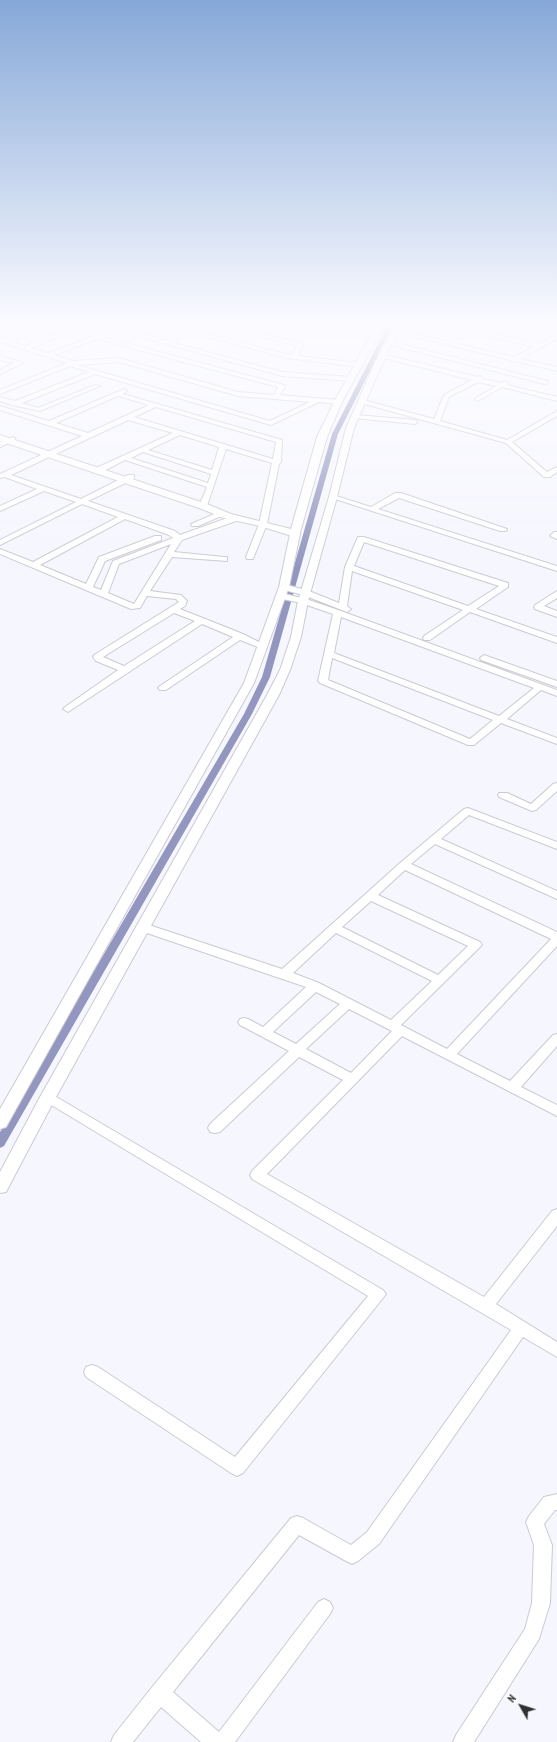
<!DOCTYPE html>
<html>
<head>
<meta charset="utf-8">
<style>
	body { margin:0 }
	#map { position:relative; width:557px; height:1742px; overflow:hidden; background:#f6f7fe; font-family:"PT Sans Narrow",sans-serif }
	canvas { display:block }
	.north { position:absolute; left:501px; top:1686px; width:40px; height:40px; -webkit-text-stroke:3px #fff; paint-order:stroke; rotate:309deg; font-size:11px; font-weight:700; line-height:16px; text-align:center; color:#303033 }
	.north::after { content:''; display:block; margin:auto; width:14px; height:18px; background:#303033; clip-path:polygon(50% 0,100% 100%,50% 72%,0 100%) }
</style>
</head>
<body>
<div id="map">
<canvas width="557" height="1742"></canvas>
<div class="north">N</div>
</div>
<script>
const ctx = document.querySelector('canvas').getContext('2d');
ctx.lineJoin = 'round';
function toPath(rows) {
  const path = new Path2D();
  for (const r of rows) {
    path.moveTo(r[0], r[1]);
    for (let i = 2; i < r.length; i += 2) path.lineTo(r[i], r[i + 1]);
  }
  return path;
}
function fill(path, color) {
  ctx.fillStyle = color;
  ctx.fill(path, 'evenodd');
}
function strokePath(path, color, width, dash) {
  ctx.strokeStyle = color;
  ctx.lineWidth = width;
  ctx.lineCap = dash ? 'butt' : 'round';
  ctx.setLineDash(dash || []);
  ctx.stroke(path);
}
const canal = toPath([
	[388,324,394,324,338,434,270,677,252,714,4,1146,0,1148,0,1132,244,714,262,677,332,434,388,324]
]);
const minor = toPath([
	[8,324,16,324,0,331,0,327,8,324],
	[44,324,52,324,9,341,25,346,84,324,92,324,31,348,48,353,103,333,106,335,103,337,284,385,285,386,280,395,338,400,341,402,338,404,319,402,271,425,95,374,22,403,38,408,95,385,100,386,40,411,12,405,0,401,0,397,15,401,89,372,70,366,0,394,0,390,67,363,0,342,0,338,3,339,44,324],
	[97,339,278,387,274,395,238,392,119,358,73,361,54,355,97,339],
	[119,362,238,396,310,402,270,421,77,365,119,362],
	[94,324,104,324,282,372,351,377,354,379,351,381,282,376,94,324],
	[160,324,170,324,287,354,292,355,297,346,218,324,228,324,303,344,304,345,298,356,359,363,362,365,359,367,287,358,160,324],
	[440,324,451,324,539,344,557,335,557,339,520,359,557,367,557,371,516,361,513,362,510,360,392,331,395,329,514,357,534,347,440,324],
	[389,341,547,381,548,382,545,384,387,344,387,342,389,341],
	[382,354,477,377,480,376,482,377,483,379,500,383,505,381,508,383,507,385,557,397,557,401,502,387,478,401,475,399,476,398,496,386,478,382,449,397,440,421,507,440,557,411,557,416,512,442,547,472,557,467,557,472,550,477,544,477,506,443,361,403,360,402,363,400,434,419,444,395,472,380,380,357,380,355,382,354],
	[0,356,22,362,23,363,0,374,0,370,14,363,0,360,0,356],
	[124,389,127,391,123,394,282,440,281,462,279,464,267,524,253,559,247,559,246,557,259,524,272,463,226,449,207,506,203,508,200,508,199,506,207,487,125,460,100,473,94,473,94,469,173,433,128,420,11,475,81,499,128,475,134,475,134,479,88,501,175,531,180,535,233,516,239,516,239,520,182,540,174,552,224,557,227,557,227,561,172,557,150,591,181,595,187,601,185,606,180,609,243,634,267,646,263,649,240,640,166,690,160,690,158,688,160,686,233,637,202,624,68,712,63,709,65,707,118,670,96,661,93,657,94,655,179,602,176,599,147,596,140,608,131,609,0,554,0,549,33,562,118,517,82,504,0,545,0,540,76,502,44,491,0,511,0,506,37,489,5,477,0,478,0,474,82,436,0,410,0,406,49,421,124,389],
	[118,396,149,405,88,433,56,423,118,396],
	[156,407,276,442,273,459,134,417,156,407],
	[180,435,219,447,212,470,148,450,180,435],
	[143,452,211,474,208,483,131,458,143,452],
	[125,519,169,535,173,538,113,561,101,590,93,587,105,561,161,540,161,536,155,536,99,557,86,584,40,565,125,519],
	[171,544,134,604,108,593,119,564,171,544],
	[174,613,195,621,124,666,103,657,174,613],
	[356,415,415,420,418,422,415,424,354,418,353,417,356,415],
	[13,437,15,438,15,440,0,447,0,442,13,437],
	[395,493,401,493,507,529,506,531,500,531,399,498,378,509,557,566,557,571,329,497,333,495,371,507,395,493],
	[219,512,222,512,226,514,198,526,192,526,191,524,219,512],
	[554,532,557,532,557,539,550,536,554,532],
	[358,537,364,537,508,583,508,587,476,609,557,637,557,643,470,612,430,640,424,640,423,638,424,636,463,610,352,571,347,606,351,609,347,612,303,595,281,589,280,587,281,585,287,585,309,591,339,603,345,567,358,537],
	[364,542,499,586,468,606,354,566,364,542],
	[557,591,557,598,544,606,557,611,557,617,535,609,534,607,535,605,557,591],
	[281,593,306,599,341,611,557,690,557,696,541,690,507,719,557,738,557,744,501,723,474,745,468,745,320,683,318,681,333,614,301,603,278,598,277,596,278,594,281,593],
	[341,617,534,688,499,716,334,653,341,617],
	[332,658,493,720,470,739,328,680,332,658],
	[484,655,557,681,557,687,481,660,480,658,484,655],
	[557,783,557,791,536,810,532,811,499,797,498,795,499,793,507,793,531,804,553,784,557,783],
	[468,808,557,842,557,849,469,815,441,839,557,891,557,899,435,844,411,864,557,932,557,946,457,1054,510,1081,553,1035,557,1034,557,1046,521,1087,557,1105,557,1116,402,1036,267,1174,484,1297,552,1211,557,1209,557,1226,496,1304,557,1342,557,1357,523,1337,379,1544,358,1561,352,1564,346,1561,299,1535,173,1692,219,1732,318,1602,324,1599,330,1602,333,1608,330,1614,235,1742,201,1742,161,1707,133,1742,111,1742,114,1735,153,1686,291,1518,297,1516,303,1518,351,1545,367,1532,511,1330,252,1179,250,1175,252,1171,343,1080,299,1057,220,1132,215,1133,210,1132,208,1128,210,1124,289,1051,240,1025,238,1022,240,1019,244,1018,248,1019,263,1027,306,987,138,930,136,927,138,924,142,923,146,924,282,969,400,863,464,809,468,808],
	[405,870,551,939,447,1049,401,1025,482,945,480,942,378,895,405,870],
	[371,901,468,946,438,975,342,927,371,901],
	[336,933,432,981,391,1020,319,983,293,973,336,933],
	[316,992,340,1004,296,1044,273,1032,316,992],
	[349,1009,392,1031,351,1073,306,1049,349,1009],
	[48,1092,383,1290,386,1294,383,1298,243,1473,237,1476,231,1473,86,1377,84,1372,86,1367,92,1365,98,1367,235,1457,368,1296,43,1100,41,1097,43,1094,48,1092],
	[557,1494,557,1510,555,1510,544,1524,552,1545,550,1603,539,1639,474,1742,453,1742,456,1735,525,1629,532,1603,534,1545,526,1522,529,1516,544,1497,557,1494]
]);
const tertiary = toPath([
	[396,324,402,324,386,356,354,428,337,497,308,601,301,637,290,670,279,695,56,1097,6,1192,0,1193,0,1172,40,1097,267,695,280,670,291,637,298,601,329,497,346,428,378,356,396,324],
	[295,531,300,534,289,587,254,683,6,1127,0,1129,0,1109,244,683,279,587,290,534,295,531]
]);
const secondary = toPath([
	[377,324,385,324,342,402,327,437,299,536,295,537,260,526,224,518,199,508,0,441,0,435,207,504,231,514,291,529,317,437,334,402,377,324]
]);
fill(canal, '#9396bf');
strokePath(minor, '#c9cad3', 2);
strokePath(tertiary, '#c9cad3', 2);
strokePath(secondary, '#c9cad3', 2);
fill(minor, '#fff');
fill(tertiary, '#fff');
fill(secondary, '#fff');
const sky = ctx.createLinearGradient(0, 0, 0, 568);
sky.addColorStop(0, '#86a8d8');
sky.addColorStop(0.57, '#fbfbff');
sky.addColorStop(1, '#fbfbff00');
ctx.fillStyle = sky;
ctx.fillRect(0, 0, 557, 568);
</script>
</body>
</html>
